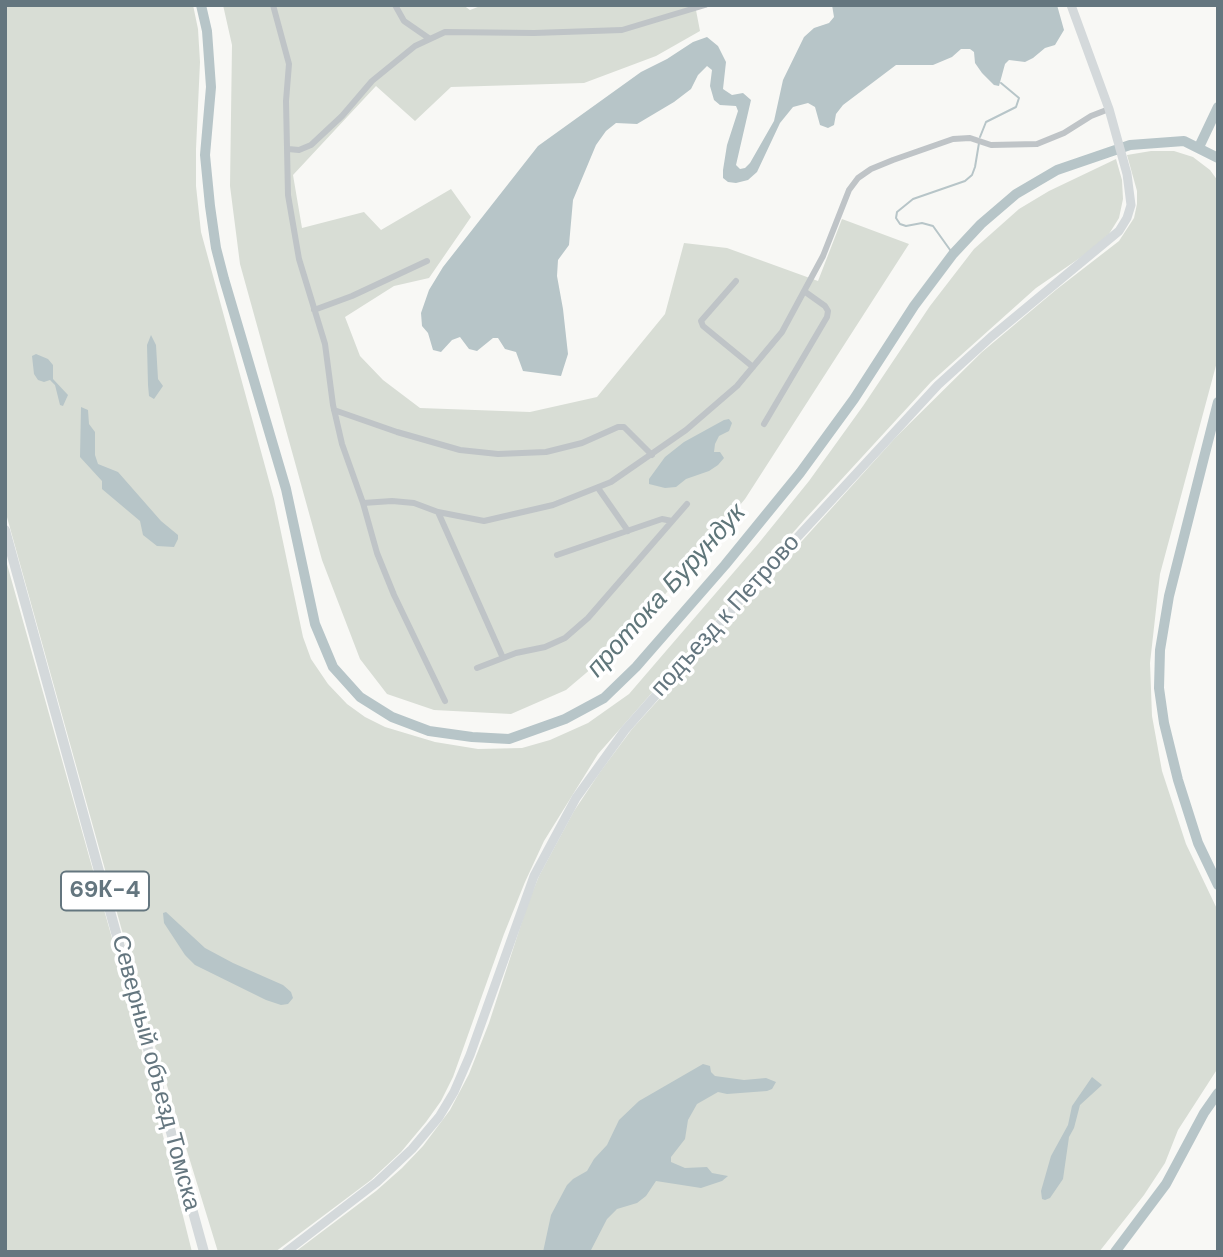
<!DOCTYPE html>
<html>
<head>
<meta charset="utf-8">
<style>
	body { margin:0 }
	#map { position:relative; width:1223px; height:1257px; overflow:hidden; background:#f8f8f5; font-family:"DM Sans",sans-serif }
	canvas { display:block }
	.frame { position:absolute; inset:0; border:7px solid #64767f; pointer-events:none }
</style>
</head>
<body>
<div id="map">
<canvas width="1223" height="1257"></canvas>
<div class="frame"></div>
</div>
<script>
const ctx = document.querySelector('canvas').getContext('2d');
ctx.lineJoin = 'round';
function fill(path, color) {
  ctx.fillStyle = color;
  ctx.fill(path, 'evenodd');
}
function toPath(rows) {
  const path = new Path2D();
  for (const r of rows) {
    path.moveTo(r[0], r[1]);
    for (let i = 2; i < r.length; i += 2) path.lineTo(r[i], r[i + 1]);
  }
  return path;
}
function strokePath(path, color, width, dash) {
  ctx.strokeStyle = color;
  ctx.lineWidth = width;
  ctx.lineCap = dash ? 'butt' : 'round';
  ctx.setLineDash(dash || []);
  ctx.stroke(path);
}
function write(font, color, halo, rows, align = 'center') {
  ctx.font = font + ' "DM Sans",sans-serif';
  ctx.lineWidth = 7;
  ctx.setLineDash([]);
  ctx.textBaseline = 'middle';
  ctx.strokeStyle = halo;
  ctx.fillStyle = color;
  for (const [text, x, y, turn = 0] of rows) {
    ctx.save();
    ctx.translate(x, y);
    ctx.rotate((+turn || 0) * Math.PI / 180);
    ctx.textAlign = isNaN(turn) ? turn : align;
    if (halo) ctx.strokeText(text, 0, 0);
    ctx.fillText(text, 0, 0);
    ctx.restore();
  }
}
const green = toPath([
	[5,5,193,5,198,29,200,62,196,149,196,186,201,232,274,499,303,637,311,659,328,684,347,704,365,717,385,727,435,742,478,749,522,748,550,740,588,723,629,694,758,544,809,481,863,406,930,306,974,249,1019,209,1049,191,1116,159,1122,180,1123,199,1119,218,1109,234,1093,249,1036,288,931,382,805,519,598,754,544,841,525,882,504,934,453,1077,441,1101,426,1122,401,1152,371,1180,275,1252,218,1252,146,1017,5,510],
	[223,5,463,5,470,10,483,5,695,5,700,31,656,56,584,83,451,87,415,121,376,86,293,175,302,228,364,212,381,230,451,189,471,217,429,278,394,286,345,317,360,356,383,380,420,408,530,412,597,397,665,314,684,243,727,248,818,281,842,219,909,244,745,499,631,635,566,690,511,714,434,710,387,694,360,659,322,560,240,264,230,186,232,45],
	[1151,151,1174,151,1193,157,1210,170,1218,181,1218,358,1160,574,1150,663,1152,716,1162,771,1186,844,1218,911,1218,1068,1178,1130,1165,1163,1144,1195,1099,1252,295,1252,376,1191,402,1168,423,1146,450,1110,469,1074,489,1023,528,903,539,876,574,811,600,772,632,729,896,437,982,352,1057,289,1119,241,1134,218,1137,204,1137,191,1127,155],
	[5,557,128,995,192,1252,5,1252]
]);
const water = toPath([
	[832,5,1057,5,1064,30,1055,45,1045,48,1033,58,1025,62,1009,60,1005,64,999,86,994,85,982,73,975,63,974,52,970,49,961,49,952,57,933,65,896,65,843,105,836,114,834,125,828,128,820,125,815,107,808,103,793,107,780,123,757,172,748,180,736,183,728,182,723,178,723,170,727,145,738,111,736,106,720,105,714,100,710,86,712,70,707,66,698,75,691,89,674,102,637,124,616,123,606,131,596,145,573,200,569,245,558,260,557,276,563,309,568,354,561,376,523,371,516,352,505,349,498,338,493,338,477,351,469,349,460,337,452,340,441,352,433,350,428,333,422,326,421,313,429,290,443,267,538,146,641,72,667,59,693,42,707,37,718,46,726,62,723,89,732,95,743,93,751,100,736,165,740,169,745,168,750,163,774,121,783,80,804,37,814,28,829,23,834,17],
	[151,335,156,345,158,379,163,386,154,399,149,396,148,385,147,345],
	[36,354,48,359,53,365,53,379,68,395,63,406,60,405,55,385,50,380,44,382,38,380,34,374,32,356],
	[81,407,88,410,89,424,95,432,95,455,98,464,118,472,161,521,178,535,178,539,174,547,157,546,143,535,140,521,102,489,102,481,80,457],
	[729,419,732,423,729,431,719,436,715,444,714,452,720,452,724,458,718,465,709,471,686,479,676,487,665,488,649,484,649,479,665,457,684,442,724,420],
	[166,912,205,948,233,963,283,985,291,992,293,998,288,1004,281,1005,266,1000,195,965,185,955,164,923,163,913],
	[703,1064,710,1066,711,1072,715,1076,744,1080,766,1078,776,1082,772,1089,767,1091,727,1094,718,1092,697,1104,688,1120,685,1139,671,1157,671,1162,685,1168,707,1167,712,1173,728,1176,722,1181,701,1188,656,1181,646,1196,637,1203,617,1209,607,1219,590,1252,543,1252,551,1215,567,1185,573,1179,587,1171,594,1159,607,1145,619,1120,639,1101],
	[1092,1077,1102,1085,1080,1105,1074,1128,1069,1137,1063,1179,1050,1198,1045,1200,1042,1199,1041,1191,1051,1156,1068,1125,1072,1106]
]);
const stream = toPath([
	[980,137,986,122,1016,107,1019,98,1001,83],
	[953,254,933,226,922,223,906,226,900,224,896,218,897,212,913,199,965,181,972,175,975,167,979,143]
]);
const river = toPath([
	[201,5,207,31,211,87,205,155,210,206,216,248,224,279,286,489,315,624,333,667,360,697,392,717,429,731,472,737,509,739,565,719,604,698,636,667,725,565,800,473,854,399,914,306,953,254,981,224,1016,194,1057,170,1130,145,1184,141,1218,158],
	[1199,147,1218,107],
	[1218,402,1169,596,1160,650,1159,688,1164,723,1178,780,1198,843,1218,885],
	[1115,1252,1166,1184,1204,1113,1218,1093]
]);
const street = toPath([
	[273,5,289,64,286,101,288,195,299,259,325,344,333,405,342,444,363,503,377,553,394,595,445,701],
	[395,5,404,21,430,39],
	[288,149,299,150,311,145,342,116,372,81,415,46,445,32,534,33,622,30,705,5],
	[736,281,701,321,703,326,753,367],
	[314,310,352,296,427,261],
	[334,410,397,432,460,450,498,454,546,452,582,443,618,427,624,427,652,455],
	[764,424,827,317,828,311,825,306,804,291],
	[598,488,628,531],
	[363,503,392,501,414,503,438,512,484,521,553,505,611,482,686,430,737,386,782,332,823,256,849,190,858,178,871,169,893,160,953,139,970,138,991,145,1037,144,1064,133,1091,116,1109,109],
	[438,512,503,658],
	[557,555,662,519,672,521],
	[477,668,516,653,545,647,565,638,588,618,687,504]
]);
const secondary = toPath([
	[286,1252,377,1182,412,1149,439,1117,454,1092,470,1055,534,876,576,798,625,730,769,568,938,385,991,337,1119,231,1127,218,1131,205,1127,174,1109,109,1071,5]
]);
const primary = toPath([
	[5,530,204,1252]
]);
const shields = [
	[105,891,88]
];
const shieldNames = [
	["69К-4",105,891]
];
const streetNames = [
	["подъезд к Петрово",726,616,-48],
	["Северный объезд Томска",155,1073,75]
];
const waterNames = [
	["протока Бурундук",667,591,-48]
];
fill(green, '#d8ddd5');
fill(water, '#b7c5c8');
strokePath(stream, '#b7c5c8', 2);
strokePath(river, '#b7c5c8', 10);
strokePath(street, '#bfc4c7', 6);
strokePath(secondary, '#d4d9db', 9);
strokePath(primary, '#d4d9db', 10);
for (const [x, y, w] of shields) {
  const box = new Path2D();
  box.roundRect(x - w / 2, y - 19.5, w, 39, 5);
  ctx.fillStyle = '#fff';
  ctx.fill(box);
  strokePath(box, '#64767f', 2);
}
write('bold 23px', '#64767f', null, shieldNames);
write('24px', '#64767f', '#fff', streetNames);
write('italic 26px', '#5f767a', '#fff', waterNames);
</script>
</body>
</html>
